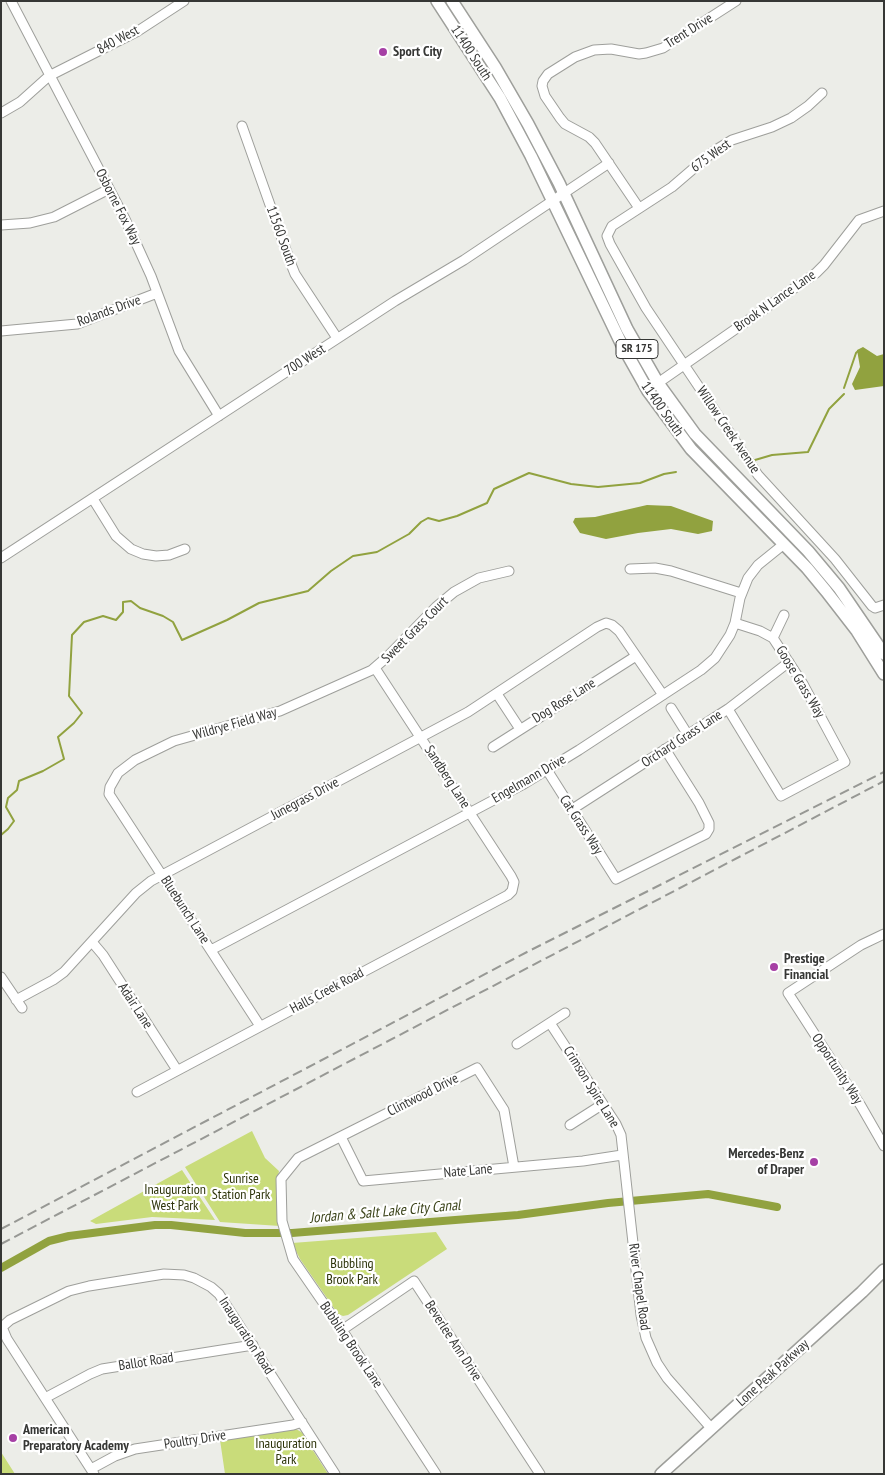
<!DOCTYPE html>
<html>
<head>
<meta charset="utf-8">
<style>
	body { margin:0 }
	#map { position:relative; width:885px; height:1475px; overflow:hidden; background:#ecede8; font-family:"PT Sans Narrow",sans-serif }
	canvas { display:block }
	.frame { position:absolute; inset:0; border:2px solid #363735; pointer-events:none }
</style>
</head>
<body>
<div id="map">
<canvas width="885" height="1475"></canvas>
<div class="frame"></div>
</div>
<script>
const ctx = document.querySelector('canvas').getContext('2d');
ctx.lineJoin = 'round';
function fill(path, color) {
  ctx.fillStyle = color;
  ctx.fill(path, 'evenodd');
}
function toPath(rows) {
  const path = new Path2D();
  for (const r of rows) {
    path.moveTo(r[0], r[1]);
    for (let i = 2; i < r.length; i += 2) path.lineTo(r[i], r[i + 1]);
  }
  return path;
}
function strokePath(path, color, width, dash) {
  ctx.strokeStyle = color;
  ctx.lineWidth = width;
  ctx.lineCap = dash ? 'butt' : 'round';
  ctx.setLineDash(dash || []);
  ctx.stroke(path);
}
function write(font, color, halo, rows, align = 'center') {
  ctx.font = font + ' "PT Sans Narrow",sans-serif';
  ctx.lineWidth = 4.5;
  ctx.setLineDash([]);
  ctx.textBaseline = 'middle';
  ctx.strokeStyle = halo;
  ctx.fillStyle = color;
  for (const [text, x, y, turn = 0] of rows) {
    ctx.save();
    ctx.translate(x, y);
    ctx.rotate((+turn || 0) * Math.PI / 180);
    ctx.textAlign = isNaN(turn) ? turn : align;
    if (halo) ctx.strokeText(text, 0, 0);
    ctx.fillText(text, 0, 0);
    ctx.restore();
  }
}
const green = toPath([
	[252,1131,265,1158,279,1171,277,1181,280,1226,220,1222,185,1167],
	[182,1170,215,1220,152,1217,96,1224,90,1221],
	[436,1232,447,1249,348,1315,343,1316,338,1314,300,1259,292,1243],
	[296,1429,303,1433,305,1438,328,1474,225,1474,220,1440],
	[1,1452,15,1474,1,1474]
]);
const water = toPath([
	[863,347,877,356,884,354,884,386,855,390,852,384,860,367,857,350],
	[647,505,671,506,713,521,712,531,698,534,671,529,638,533,606,539,580,533,573,522,575,518,595,517]
]);
const stream = toPath([
	[844,388,856,353,858,351],
	[755,460,772,455,808,452,829,409,844,394],
	[1,835,8,829,14,821,6,807,8,798,17,790,19,781,43,771,64,759,58,737,74,723,82,713,69,696,72,635,84,622,103,616,116,620,123,612,123,602,131,601,140,608,163,616,173,622,182,640,227,620,259,603,308,591,331,571,353,556,377,552,409,534,421,522,428,518,439,521,457,516,487,503,494,489,529,473,571,484,598,487,640,483,664,474,676,472]
]);
const canal = toPath([
	[1,1268,49,1241,69,1236,155,1225,171,1225,245,1233,292,1233,518,1215,608,1203,708,1194,777,1207]
]);
const minor = toPath([
	[11,1,125,219,151,276,179,351,219,416],
	[822,93,808,106,791,118,772,127,732,140,714,151,672,187,612,226,607,236,610,244,646,308,758,475,835,559,872,606,875,608,884,605],
	[1,113,20,102,49,76,138,31,184,1],
	[242,126,291,264,295,274,337,338],
	[639,208,595,143,589,137,565,124,560,118,545,96,542,86,543,81,548,74,575,57,594,50,611,49,639,54,646,53,663,48,736,1],
	[1,225,30,223,54,217,109,189],
	[1,331,77,324,157,293],
	[658,383,816,273,824,265,859,220,884,211],
	[93,499,116,536,131,549,143,554,156,556,169,555,185,549],
	[1,558,395,301,464,260,609,163],
	[630,569,655,568,671,571,741,593],
	[773,638,784,615],
	[497,694,520,729],
	[671,708,688,735],
	[728,709,781,796,845,762,803,684,773,638,760,631,735,623],
	[493,747,636,656],
	[547,770,616,879,706,834,709,829,709,823,699,803,665,749],
	[571,810,728,709,789,662],
	[884,934,861,945,788,993,861,1106,884,1146],
	[92,942,103,955,177,1070],
	[211,950,522,785,579,750,701,670,715,658,730,635,735,623,740,598,748,578,758,565,784,544],
	[1,977,22,1008],
	[16,1000,53,980,64,972,136,893,151,881,468,712,597,627,606,623,612,625,619,631,663,695],
	[550,1023,616,1124,621,1135,641,1315,646,1338,657,1363,667,1378,711,1428],
	[260,1026,109,794,110,787,118,773,135,760,174,741,280,711,372,670,387,657,436,607,454,592,479,578,509,571],
	[517,1044,565,1013],
	[137,1092,508,895,512,891,514,882,511,876,375,668],
	[570,1125,603,1104],
	[341,1137,363,1181,583,1161,622,1155],
	[342,1330,414,1281,540,1474],
	[45,1398,90,1374,102,1369,253,1345],
	[91,1469,115,1456,135,1449,293,1425,302,1422],
	[94,1474,7,1339,2,1327,10,1320,69,1291,89,1286,164,1274,184,1275,194,1278,211,1287,219,1294,335,1474],
	[436,1474,342,1330,293,1259,282,1221,281,1179,298,1158,477,1068,504,1110,514,1167]
]);
const major = toPath([
	[437,1,500,98,531,156,621,343,648,391,691,449,807,568,826,591,857,631,884,674],
	[452,1,495,67,528,124,559,183,627,329,658,383,695,434,808,551,839,588,884,654],
	[661,1474,862,1292,884,1270]
]);
const rail = toPath([
	[1,1229,527,952,884,772],
	[1,1244,884,781]
]);
const markers = [
	[383,52,5,"#a640a5"],
	[774,967,5,"#a640a5"],
	[814,1162,5,"#a640a5"],
	[13,1438,5,"#a640a5"]
];
const shields = [
	[637,349,42]
];
const shieldNames = [
	["SR 175",637,349]
];
const streetNames = [
	["Trent Drive",689,31,-32],
	["840 West",118,40,-28],
	["11400 South",471,53,57],
	["675 West",711,156,-36],
	["Osborne Fox Way",118,207,63],
	["11560 South",281,236,70],
	["Brook N Lance Lane",775,301,-35],
	["Rolands Drive",109,311,-20],
	["700 West",305,360,-33],
	["11400 South",662,409,55],
	["Willow Creek Avenue",728,430,56],
	["Sweet Grass Court",415,630,-45],
	["Goose Grass Way",800,682,59],
	["Dog Rose Lane",564,701,-32],
	["Wildrye Field Way",235,724,-16],
	["Orchard Grass Lane",682,739,-33],
	["Sandberg Lane",447,777,57],
	["Engelmann Drive",529,779,-30],
	["Junegrass Drive",305,799,-28],
	["Cat Grass Way",581,825,57],
	["Bluebunch Lane",185,910,57],
	["Halls Creek Road",327,991,-28],
	["Adair Lane",135,1006,57],
	["Opportunity Way",837,1069,57],
	["Crimson Spire Lane",591,1087,58],
	["Clintwood Drive",423,1095,-27],
	["Nate Lane",468,1171,-5],
	["River Chapel Road",639,1287,82],
	["Inauguration Road",246,1336,57],
	["Beverlee Ann Drive",453,1341,57],
	["Bubbling Brook Lane",351,1345,56],
	["Ballot Road",146,1362,-9],
	["Lone Peak Parkway",773,1373,-42],
	["Poultry Drive",195,1440,-9]
];
const poiNames = [
	["Sport City",393,52],
	["Prestige",784,959],
	["Financial",784,975],
	["Mercedes-Benz",804,1154,"right"],
	["of Draper",804,1170,"right"],
	["American",23,1430],
	["Preparatory Academy",23,1446]
];
const parkNames = [
	["Sunrise",241,1179],
	["Station Park",241,1195],
	["Inauguration",175,1190],
	["West Park",175,1206],
	["Bubbling",352,1264],
	["Brook Park",352,1280],
	["Inauguration",286,1444],
	["Park",286,1460]
];
const waterNames = [
	["Jordan & Salt Lake City Canal",385,1212,-5]
];
fill(green, '#c9dc7a');
fill(water, '#91a23f');
strokePath(stream, '#91a23f', 2);
strokePath(canal, '#91a23f', 8);
strokePath(minor, '#9e9f9b', 11);
strokePath(major, '#9e9f9b', 14);
strokePath(minor, '#fff', 9);
strokePath(major, '#fff', 11);
strokePath(rail, '#979894', 2, [10, 5]);
for (const [x, y, r, color] of markers) {
  const dot = new Path2D();
  dot.arc(x, y, r, 0, 2 * Math.PI);
  ctx.fillStyle = color;
  ctx.fill(dot);
  strokePath(dot, '#fff', 2);
}
for (const [x, y, w] of shields) {
  const box = new Path2D();
  box.roundRect(x - w / 2, y - 9.5, w, 19, 4);
  ctx.fillStyle = '#fff';
  ctx.fill(box);
  strokePath(box, '#363735', 1);
}
write('bold 12px', '#363735', null, shieldNames);
write('14px', '#363735', '#fff', streetNames);
write('bold 14px', '#363735', '#fff', poiNames, 'left');
write('14px', '#2c3309', '#fff', parkNames);
write('italic 15px', '#3d451c', '#fff', waterNames);
</script>
</body>
</html>
